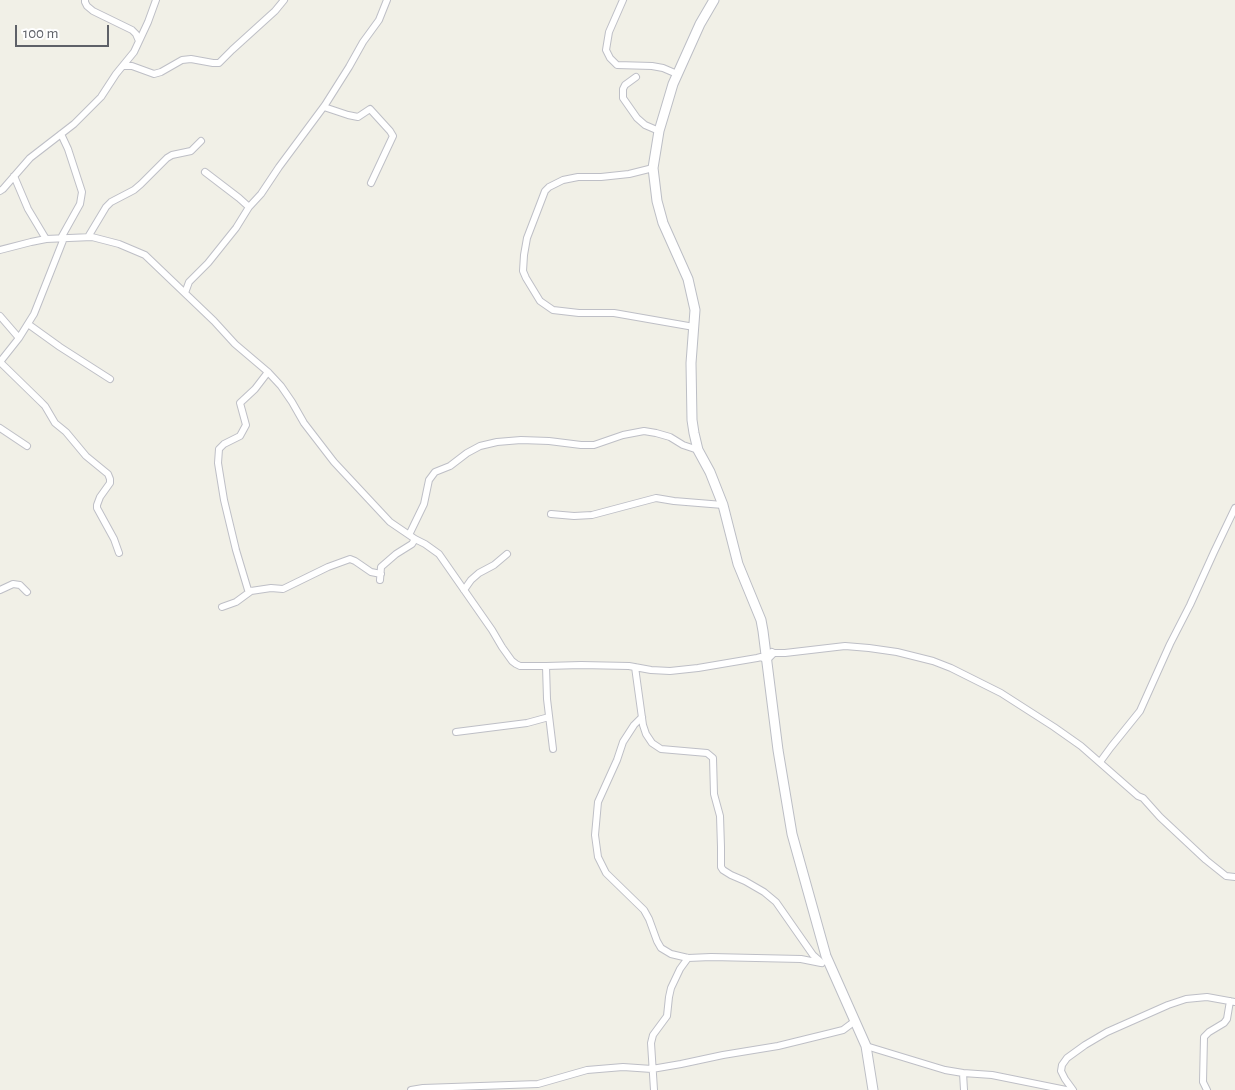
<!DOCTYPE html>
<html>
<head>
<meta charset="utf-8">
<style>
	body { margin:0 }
	#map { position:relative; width:1235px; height:1090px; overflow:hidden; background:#f1f0e7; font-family:"Alegreya Sans",sans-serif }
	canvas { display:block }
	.scale { position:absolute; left:15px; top:25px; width:94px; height:22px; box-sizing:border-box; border:2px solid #5e6168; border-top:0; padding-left:6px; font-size:15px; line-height:18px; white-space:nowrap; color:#5e6168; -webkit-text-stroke:4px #fff; paint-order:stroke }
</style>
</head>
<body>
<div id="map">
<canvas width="1235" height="1090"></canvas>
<div class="scale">100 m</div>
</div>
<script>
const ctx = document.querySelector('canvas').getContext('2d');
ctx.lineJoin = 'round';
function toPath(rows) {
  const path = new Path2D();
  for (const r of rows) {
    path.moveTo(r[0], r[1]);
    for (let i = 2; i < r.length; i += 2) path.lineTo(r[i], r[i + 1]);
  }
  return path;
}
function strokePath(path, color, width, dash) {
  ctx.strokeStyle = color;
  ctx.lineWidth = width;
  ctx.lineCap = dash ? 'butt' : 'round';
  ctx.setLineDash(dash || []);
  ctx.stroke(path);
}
const street = toPath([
	[85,0,85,2,87,6,93,11,132,30,136,34,139,41],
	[623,0,609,32,606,50,610,58,617,65,652,66,663,68,677,74],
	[123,66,132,66,154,74,161,72,182,60,191,59,213,63,219,63,232,50,275,11,284,0],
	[636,77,625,85,623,89,623,98,637,118,645,125,659,131],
	[324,107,348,115,358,117,370,109,390,131,393,136,371,183],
	[653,168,629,174,601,177,578,177,563,180,549,187,545,191,527,238,524,255,523,271,526,278,540,301,553,310,579,313,614,313,694,327],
	[205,172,239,198,249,207],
	[14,176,28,209,46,239],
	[0,191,3,189,30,158,74,124,101,97,116,74,134,52,148,22,156,0],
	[88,237,106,207,111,202,134,190,141,184,167,158,172,155,191,151,201,141],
	[61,238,80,204,82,192,68,149,61,134],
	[0,250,31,242,46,239,92,237,119,244,145,255,214,321,235,344,268,372,281,386,292,402,304,423,334,462,390,522,415,539,425,544,439,554,492,630,502,647,512,661,516,664,520,666,546,666,581,665,629,666,651,670,670,671,698,668,757,658,761,657,767,660,774,653],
	[185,293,189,282,208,263,236,228,249,207,261,194,279,167,325,105,349,67,363,42,379,20,387,0],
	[0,316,19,338],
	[28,324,60,347,110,379],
	[0,362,40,401,45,406,55,423,66,432,86,456,108,474,110,479,110,483,100,497,97,505,97,508,114,539,119,553],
	[0,362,19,338,34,314,64,238],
	[268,372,255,389,240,403,246,425,240,436,224,444,219,449,218,463,224,500,236,550,248,590,251,591,271,588,283,589,328,567,350,559,355,561,371,572,381,574],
	[0,428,27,446],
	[551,514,574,516,592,515,656,498,674,501,723,505],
	[409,535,424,504,429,480,435,472,450,466,467,453,480,446,497,442,521,440,549,441,581,445,594,445,623,435,644,431,656,433,670,437,683,445,698,450],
	[380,580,381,567,396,554,412,544,415,539],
	[0,590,13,584,20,585,27,592],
	[464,590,471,580,479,573,494,565,507,554],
	[222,607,236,602,251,591],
	[772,652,774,653,785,653,845,646,869,648,897,652,933,661,951,668,1001,693,1054,727,1081,746,1138,796,1143,798,1160,817,1206,860,1226,876,1235,877],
	[546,666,547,699,553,749],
	[635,667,643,725,646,734,652,743,661,749,707,753,713,758,714,794,720,816,721,847,721,867,723,870,731,875,745,881,764,892,776,902,813,955,822,963],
	[642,717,634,725,623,742,617,760,598,802,595,835,598,857,606,873,644,910,649,919,657,941,661,948,671,954,688,958,711,957,801,959,821,963],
	[456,732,527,723,549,717],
	[1100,762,1111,747,1140,711,1170,644,1190,605,1214,552,1235,508],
	[866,1046,945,1070,963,1073,992,1075,1066,1090],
	[963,1073,964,1090],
	[411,1090,423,1088,538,1084,587,1070,623,1067,652,1069,681,1064,723,1055,778,1046,831,1033,843,1030,855,1021],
	[654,1090,651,1043,653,1035,667,1016,669,997,671,988,680,969,688,958],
	[1073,1090,1065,1079,1061,1071,1062,1065,1067,1058,1085,1045,1107,1032,1168,1005,1186,999,1207,997,1235,1002],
	[1207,1090,1203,1082,1204,1037,1209,1032,1224,1023,1227,1019,1230,1001]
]);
const secondary = toPath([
	[714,0,700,24,673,84,665,111,659,131,653,168,657,201,663,223,688,279,695,310,691,363,692,420,694,433,698,450,710,472,723,505,738,564,761,620,763,631,778,750,792,834,826,956,866,1046,873,1090]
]);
strokePath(street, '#bebfc6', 8);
strokePath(secondary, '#bcbec5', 11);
strokePath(street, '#fff', 6);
strokePath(secondary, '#fff', 9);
</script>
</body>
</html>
